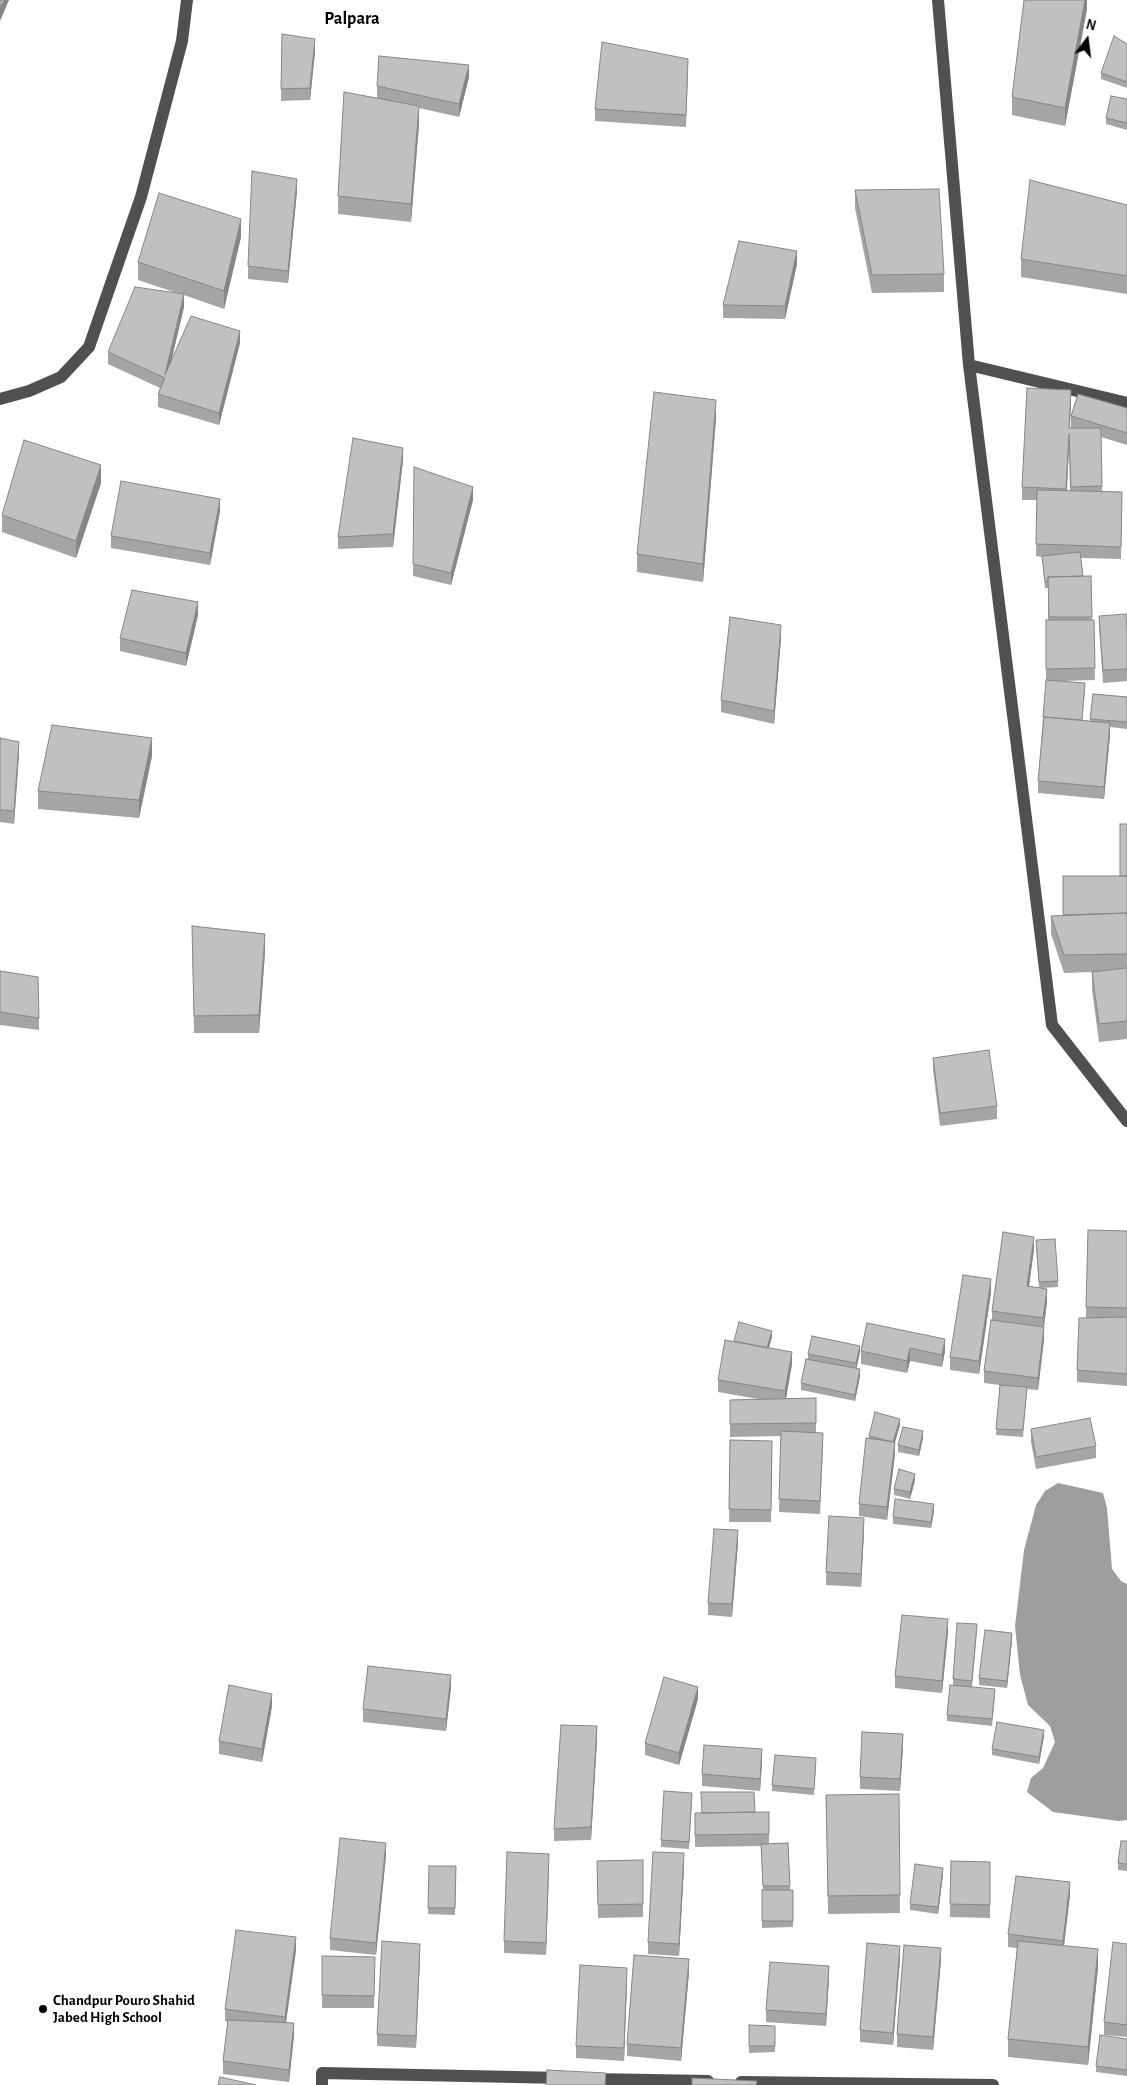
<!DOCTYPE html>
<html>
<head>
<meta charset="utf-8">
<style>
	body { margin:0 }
	#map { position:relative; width:1127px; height:2085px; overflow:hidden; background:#fff; font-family:"Alegreya Sans",sans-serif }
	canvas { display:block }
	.north { position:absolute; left:1062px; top:15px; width:50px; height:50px; -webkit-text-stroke:4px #fff; paint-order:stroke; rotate:15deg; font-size:14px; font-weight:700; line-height:20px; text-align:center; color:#000 }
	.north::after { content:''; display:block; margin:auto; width:18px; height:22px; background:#000; clip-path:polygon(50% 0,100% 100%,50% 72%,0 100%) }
</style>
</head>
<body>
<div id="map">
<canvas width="1127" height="2085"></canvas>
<div class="north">N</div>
</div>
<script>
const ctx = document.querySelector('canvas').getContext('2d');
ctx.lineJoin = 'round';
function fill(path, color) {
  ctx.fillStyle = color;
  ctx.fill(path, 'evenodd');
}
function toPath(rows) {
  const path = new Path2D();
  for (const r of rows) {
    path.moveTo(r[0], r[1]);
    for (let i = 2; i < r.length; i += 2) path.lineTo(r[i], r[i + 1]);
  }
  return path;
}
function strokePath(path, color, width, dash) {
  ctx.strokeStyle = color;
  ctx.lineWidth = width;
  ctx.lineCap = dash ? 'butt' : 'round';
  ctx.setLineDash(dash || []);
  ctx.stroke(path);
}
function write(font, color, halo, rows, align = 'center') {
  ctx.font = font + ' "Alegreya Sans",sans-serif';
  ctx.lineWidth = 4;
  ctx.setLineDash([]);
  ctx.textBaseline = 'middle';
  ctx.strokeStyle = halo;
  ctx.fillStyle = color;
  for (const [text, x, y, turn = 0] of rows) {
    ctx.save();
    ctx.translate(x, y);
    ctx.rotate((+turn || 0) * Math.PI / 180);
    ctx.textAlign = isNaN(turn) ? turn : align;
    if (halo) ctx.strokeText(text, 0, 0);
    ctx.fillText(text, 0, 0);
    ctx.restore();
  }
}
const water = toPath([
	[1058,1483,1103,1493,1107,1508,1112,1569,1121,1581,1127,1584,1127,1820,1118,1821,1053,1812,1027,1792,1031,1778,1043,1768,1055,1742,1050,1726,1028,1705,1020,1675,1015,1626,1024,1550,1036,1505,1045,1491]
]);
const minor = toPath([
	[938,0,969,365,1052,1025,1127,1121],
	[969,365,1127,403],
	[0,399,29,391,61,377,89,347,141,197,182,41,187,0],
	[591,2079,708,2081],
	[741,2082,993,2085],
	[322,2085,322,2073,563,2078]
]);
const wall = toPath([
	[1087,0,1087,9,1065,126,1012,115,1012,97],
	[282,34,315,52,310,100,281,101],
	[1127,44,1127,88,1101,79,1101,73],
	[688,71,686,127,595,121,595,109],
	[469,77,459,117,419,108,419,124,411,222,338,214,338,196,377,98,377,86],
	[1127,99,1127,130,1106,124,1106,118],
	[855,190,944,274,944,292,872,293,855,208],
	[297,191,288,283,248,279,248,266],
	[1127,205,1127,294,1021,277,1021,259],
	[241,237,224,309,184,295,184,307,171,362,240,343,219,425,158,407,158,394,160,388,108,364,108,352,180,294,138,280,138,262],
	[797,264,785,319,723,318,723,305],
	[1071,402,1070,428,1071,428,1071,416,1127,408,1127,445,1101,437,1102,491,1122,492,1121,559,1081,558,1083,576,1091,576,1092,620,1094,620,1095,680,1062,681,1085,689,1082,720,1090,721,1093,694,1127,697,1127,729,1110,727,1110,735,1104,799,1038,793,1038,781,1046,680,1046,620,1048,620,1048,588,1045,588,1042,557,1036,556,1037,500,1022,500,1022,487],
	[1069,447,1070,491,1067,491],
	[716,418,703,582,637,572,637,554],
	[403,460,393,547,338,549,338,537],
	[414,467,473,500,451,585,413,576],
	[101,483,76,558,2,532,2,515],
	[220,511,210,565,111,548,111,536],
	[198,615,186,666,120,651,120,638],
	[1099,616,1127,629,1127,681,1103,683,1099,628],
	[781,638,774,724,721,712,721,700],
	[0,738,19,754,14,824,0,822],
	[152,756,139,818,38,809,38,791],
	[1127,824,1127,1039,1099,1042,1092,990,1092,972,1064,973,1051,934,1051,916,1063,916,1063,876,1120,876],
	[192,926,265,952,259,1033,194,1033],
	[0,971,39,1018,39,1030,0,1025],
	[933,1058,997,1106,997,1119,940,1126,933,1070],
	[1127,1231,1127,1386,1077,1382,1077,1370,1086,1317,1086,1307],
	[1036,1240,1058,1281,1058,1287,1040,1288,1047,1302,1044,1327,1044,1339,1038,1390,1027,1389,1023,1437,996,1435,1000,1385,984,1383,984,1371,992,1320,992,1311,1034,1249,1029,1287,1039,1288],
	[991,1292,979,1374,950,1370,950,1357],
	[867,1323,945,1351,942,1367,910,1361,907,1373,861,1364,861,1351],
	[772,1337,769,1348,792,1364,786,1398,816,1398,816,1433,823,1446,820,1514,779,1512,781,1436,730,1437,730,1400,758,1399,718,1392,718,1380,734,1342],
	[860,1352,856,1369,860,1376,855,1401,801,1390,801,1383,808,1359,808,1354],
	[900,1425,895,1442,895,1454,887,1520,859,1516,859,1504,869,1436],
	[1031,1429,1096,1446,1096,1458,1036,1469,1031,1442],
	[923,1438,919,1456,898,1452,898,1445],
	[730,1440,772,1441,771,1522,729,1522],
	[915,1480,910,1499,894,1495,894,1489],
	[934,1511,931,1528,893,1524,893,1517],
	[864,1531,861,1587,826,1585,826,1572],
	[738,1543,732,1617,708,1615,708,1603],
	[977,1631,972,1687,995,1696,992,1726,947,1721,947,1715,953,1685,953,1679],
	[948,1632,942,1693,895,1688,895,1676],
	[1012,1640,1007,1688,979,1685,979,1678],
	[451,1687,446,1731,363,1722,363,1709],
	[698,1699,679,1765,645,1755,645,1743],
	[272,1706,262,1762,219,1754,219,1741],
	[1044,1736,1039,1764,992,1755,992,1749],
	[597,1739,591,1840,554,1841,554,1829],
	[903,1746,900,1791,860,1789,860,1777],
	[762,1761,760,1791,702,1786,702,1774],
	[816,1765,814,1795,772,1791,772,1785],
	[899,1794,900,1913,828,1914,826,1795],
	[692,1799,689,1849,661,1847,661,1840],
	[769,1812,769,1844,788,1843,790,1890,793,1890,793,1927,762,1928,762,1890,763,1890,761,1846,695,1847,695,1813],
	[1127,1841,1127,1871,1118,1870,1118,1863],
	[386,1855,376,1955,330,1950,330,1938],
	[643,1860,643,1917,598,1918,597,1861],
	[951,1861,990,1862,990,1918,950,1917],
	[429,1866,456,1866,455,1915,428,1914],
	[549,1866,546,1955,504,1953,504,1941],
	[684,1866,679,1956,648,1954,648,1942],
	[943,1874,938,1914,910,1910,910,1904],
	[1070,1895,1064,1946,1098,1967,1088,2065,1008,2057,1008,2039,1017,1948,1008,1947,1008,1934],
	[1127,1944,1127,2037,1104,2035,1104,2022],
	[296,1950,286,2023,294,2035,289,2082,223,2074,223,2061,228,2022,225,2021,225,2009],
	[322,1956,375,1957,374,2008,322,2008],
	[420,1956,416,2048,377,2046,377,2034],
	[900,1958,893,2045,860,2042,860,2030],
	[941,1960,933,2050,897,2047,897,2034],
	[689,1972,681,2061,627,2056,627,2044],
	[829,1978,826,2026,766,2022,766,2010],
	[627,1980,624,2061,576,2058,576,2046],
	[749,2025,775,2026,775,2052,749,2053],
	[1127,2039,1127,2076,1096,2072,1096,2066]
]);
const shadedWall = toPath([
	[4,0,9,0,0,21,0,8],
	[1085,0,1087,0,1087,9,1065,126,1065,108],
	[315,39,315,52,310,100,310,88],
	[469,65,469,77,459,117,459,104],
	[419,106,419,124,411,222,411,204],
	[297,179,297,191,288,283,288,271],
	[241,219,241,237,224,309,224,291],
	[797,251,797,264,785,319,785,306],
	[184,294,184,307,165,387,165,375],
	[240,331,240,343,219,425,219,413],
	[1071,390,1071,402,1069,441,1069,428],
	[716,400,716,418,703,582,703,564],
	[1069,434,1069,447,1066,502,1066,489],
	[403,448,403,460,393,547,393,534],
	[101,465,101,483,76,558,76,541],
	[473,487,473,500,451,585,451,573],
	[220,499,220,511,210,565,210,553],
	[198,602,198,615,186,666,186,653],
	[781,625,781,638,774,724,774,711],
	[1110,723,1110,735,1104,799,1104,787],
	[152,738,152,756,139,818,139,800],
	[19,742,19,754,14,824,14,811],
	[265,934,265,952,259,1033,259,1015],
	[1034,1237,1034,1249,1027,1299,1027,1286],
	[991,1279,991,1292,979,1374,979,1361],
	[1047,1289,1047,1302,1043,1331,1043,1318],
	[1044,1327,1044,1339,1038,1390,1038,1378],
	[772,1331,772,1337,766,1357,766,1351],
	[945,1339,945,1351,942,1367,942,1355],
	[860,1346,860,1352,856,1370,856,1363],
	[910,1348,910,1361,907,1373,907,1361],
	[792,1352,792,1364,785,1404,785,1391],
	[860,1369,860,1376,855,1401,855,1395],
	[900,1419,900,1425,893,1448,893,1442],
	[923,1431,923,1438,919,1456,919,1450],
	[895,1442,895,1454,887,1520,887,1507],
	[915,1474,915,1480,910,1499,910,1492],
	[934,1504,934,1511,931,1528,931,1522],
	[864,1518,864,1531,861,1587,861,1574],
	[738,1530,738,1543,732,1617,732,1604],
	[948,1619,948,1632,942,1693,942,1681],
	[1012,1633,1012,1640,1007,1688,1007,1681],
	[451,1675,451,1687,446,1731,446,1719],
	[698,1687,698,1699,679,1765,679,1753],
	[272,1694,272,1706,262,1762,262,1749],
	[597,1726,597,1739,591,1840,591,1827],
	[1044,1730,1044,1736,1039,1764,1039,1757],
	[903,1734,903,1746,900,1791,900,1779],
	[762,1749,762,1761,760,1791,760,1779],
	[386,1843,386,1855,376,1955,376,1943],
	[684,1853,684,1866,679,1956,679,1944],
	[549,1854,549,1866,546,1955,546,1943],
	[943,1868,943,1874,938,1914,938,1907],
	[1070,1882,1070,1895,1063,1953,1063,1941],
	[296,1937,296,1950,285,2029,285,2017],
	[420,1944,420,1956,416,2048,416,2036],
	[900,1946,900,1958,893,2045,893,2033],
	[941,1948,941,1960,933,2050,933,2037],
	[1098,1949,1098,1967,1088,2065,1088,2047],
	[689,1959,689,1972,681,2061,681,2048],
	[829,1966,829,1978,826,2026,826,2014],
	[627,1968,627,1980,624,2061,624,2048],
	[294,2023,294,2035,289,2082,289,2070]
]);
const building = toPath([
	[0,0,4,0,0,8,0,0],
	[1024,0,1085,0,1065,108,1012,97,1024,0],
	[282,34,315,39,310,88,281,89,282,34],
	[1114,36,1127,44,1127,82,1101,73,1114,36],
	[602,42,688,59,686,115,595,109,602,42],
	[379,56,469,65,459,104,377,86,379,56],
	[344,92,419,106,411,204,338,196,344,92],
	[1111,96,1127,99,1127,123,1106,118,1111,96],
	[252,171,297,179,288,271,248,266,252,171],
	[1030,180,1127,205,1127,276,1021,259,1030,180],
	[939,189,944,274,872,275,855,190,939,189],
	[159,193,241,219,224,291,138,262,159,193],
	[739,241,797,251,785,306,723,305,739,241],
	[135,287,184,294,165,375,191,316,240,331,219,413,158,394,165,378,108,352,135,287],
	[1027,388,1071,390,1069,428,1101,428,1102,486,1071,487,1069,434,1066,489,1022,487,1027,388],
	[654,392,716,400,703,564,637,554,654,392],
	[1078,394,1127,408,1127,433,1071,416,1078,394],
	[353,438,403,448,393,534,338,537,353,438],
	[24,440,101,465,76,541,2,515,24,440],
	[414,467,473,487,451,573,413,564,414,467],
	[121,481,220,499,210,553,111,536,121,481],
	[1037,490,1122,492,1121,547,1036,544,1037,490],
	[1080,552,1083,576,1048,577,1048,581,1045,582,1042,556,1080,552],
	[1091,576,1092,617,1049,617,1048,577,1091,576],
	[132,590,198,602,186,653,120,638,132,590],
	[1126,614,1127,629,1127,669,1103,670,1099,616,1126,614],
	[730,617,781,625,774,711,721,700,730,617],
	[1046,620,1094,620,1095,668,1046,669,1046,620],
	[1046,680,1085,683,1082,720,1043,717,1046,680],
	[1093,694,1127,697,1127,722,1090,719,1093,694],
	[1044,717,1110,723,1104,787,1038,781,1044,717],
	[52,725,152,738,139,800,38,791,52,725],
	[0,738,19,742,14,811,0,810,0,738],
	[1120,824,1127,824,1127,876,1120,876,1120,824],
	[1063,876,1127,876,1127,913,1063,915,1063,876],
	[1127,913,1127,954,1064,955,1051,916,1127,913],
	[192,926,265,934,259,1015,194,1016,192,926],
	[1127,968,1127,1021,1099,1024,1092,972,1127,968],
	[0,971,38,977,39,1018,0,1012,0,971],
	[989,1050,997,1106,940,1113,933,1058,989,1050],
	[1088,1230,1127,1231,1127,1308,1086,1307,1088,1230],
	[1003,1232,1034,1237,1027,1286,1047,1289,1043,1318,992,1311,1003,1232],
	[1055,1239,1058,1281,1039,1282,1036,1240,1055,1239],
	[963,1275,991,1279,979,1361,950,1357,963,1275],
	[1127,1317,1127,1374,1077,1370,1079,1318,1127,1317],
	[991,1320,1044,1327,1038,1378,984,1371,991,1320],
	[739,1322,772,1331,767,1348,734,1341,739,1322],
	[867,1323,945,1339,942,1355,910,1348,907,1361,861,1351,867,1323],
	[812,1336,860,1346,856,1363,808,1354,812,1336],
	[725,1340,792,1352,785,1391,718,1380,725,1340],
	[806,1359,860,1369,855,1395,801,1383,806,1359],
	[1000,1385,1027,1387,1023,1430,996,1429,1000,1385],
	[816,1398,816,1423,730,1424,730,1400,816,1398],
	[875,1412,900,1419,893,1442,869,1436,875,1412],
	[1090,1418,1096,1446,1036,1457,1031,1429,1090,1418],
	[903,1427,923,1431,919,1450,898,1445,903,1427],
	[781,1431,823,1433,820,1501,779,1499,781,1431],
	[866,1438,895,1442,887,1507,859,1504,866,1438],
	[730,1440,772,1441,771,1510,729,1509,730,1440],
	[899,1469,915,1474,910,1492,894,1489,899,1469],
	[895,1499,934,1504,931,1522,893,1517,895,1499],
	[829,1516,864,1518,861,1574,826,1572,829,1516],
	[714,1529,738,1530,732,1604,708,1603,714,1529],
	[902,1615,948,1619,942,1681,895,1676,902,1615],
	[957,1623,977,1624,972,1681,953,1679,957,1623],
	[985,1630,1012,1633,1007,1681,979,1678,985,1630],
	[368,1666,451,1675,446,1719,363,1709,368,1666],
	[664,1677,698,1687,679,1753,645,1743,664,1677],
	[229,1685,272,1694,262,1749,219,1741,229,1685],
	[950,1685,995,1689,992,1719,947,1715,950,1685],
	[997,1722,1044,1730,1039,1757,992,1749,997,1722],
	[561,1725,597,1726,591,1827,554,1829,561,1725],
	[862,1732,903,1734,900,1779,860,1777,862,1732],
	[704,1745,762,1749,760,1779,702,1774,704,1745],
	[775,1755,816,1758,814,1789,772,1785,775,1755],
	[664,1791,692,1793,689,1842,661,1840,664,1791],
	[701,1792,754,1792,755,1812,702,1813,701,1792],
	[899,1794,900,1895,828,1896,826,1795,899,1794],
	[769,1812,769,1834,695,1835,695,1813,769,1812],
	[340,1838,386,1843,376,1943,330,1938,340,1838],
	[1121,1841,1127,1841,1127,1864,1118,1863,1121,1841],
	[788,1843,790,1886,763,1886,761,1844,788,1843],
	[507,1852,549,1854,546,1943,504,1941,507,1852],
	[653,1852,684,1853,679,1944,648,1942,653,1852],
	[643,1860,643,1904,598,1905,597,1861,643,1860],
	[951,1861,990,1862,990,1905,950,1904,951,1861],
	[915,1864,943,1868,938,1907,910,1904,915,1864],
	[429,1866,456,1866,455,1908,428,1908,429,1866],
	[1016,1876,1070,1882,1063,1941,1008,1934,1016,1876],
	[762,1890,793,1890,793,1921,762,1921,762,1890],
	[236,1930,296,1937,285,2017,225,2009,236,1930],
	[382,1941,420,1944,416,2036,377,2034,382,1941],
	[1018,1941,1098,1949,1088,2047,1008,2039,1018,1941],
	[1113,1942,1127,1944,1127,2025,1104,2022,1113,1942],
	[867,1943,900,1946,893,2033,860,2030,867,1943],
	[904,1945,941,1948,933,2037,897,2034,904,1945],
	[634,1955,689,1959,681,2048,627,2044,634,1955],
	[322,1956,375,1957,374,1996,322,1995,322,1956],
	[770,1962,829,1966,826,2014,766,2010,770,1962],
	[580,1965,627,1968,624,2048,576,2046,580,1965],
	[228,2020,294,2023,289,2070,223,2061,228,2020],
	[749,2025,775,2026,775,2046,749,2046,749,2025],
	[1100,2035,1127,2039,1127,2070,1096,2066,1100,2035],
	[547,2070,606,2073,605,2085,546,2085,547,2070],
	[220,2077,256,2085,218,2085,220,2077],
	[692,2078,757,2081,756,2085,692,2085,692,2078]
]);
const markers = [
	[43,2009,5,"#000"]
];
const poiNames = [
	["Chandpur Pouro Shahid",53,2000],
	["Jabed High School",53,2017]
];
const quarterNames = [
	["Palpara",352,19]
];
fill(water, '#9e9e9e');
strokePath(minor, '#505050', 12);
fill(wall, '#a5a5a5');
fill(shadedWall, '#868686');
fill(building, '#c0c0c0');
strokePath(building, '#868686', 1);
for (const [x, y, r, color] of markers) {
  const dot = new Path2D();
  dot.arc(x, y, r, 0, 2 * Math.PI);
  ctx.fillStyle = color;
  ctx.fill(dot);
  strokePath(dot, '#fff', 2);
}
write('bold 15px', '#000', '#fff', poiNames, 'left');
write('bold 18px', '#000', '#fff', quarterNames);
</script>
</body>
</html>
